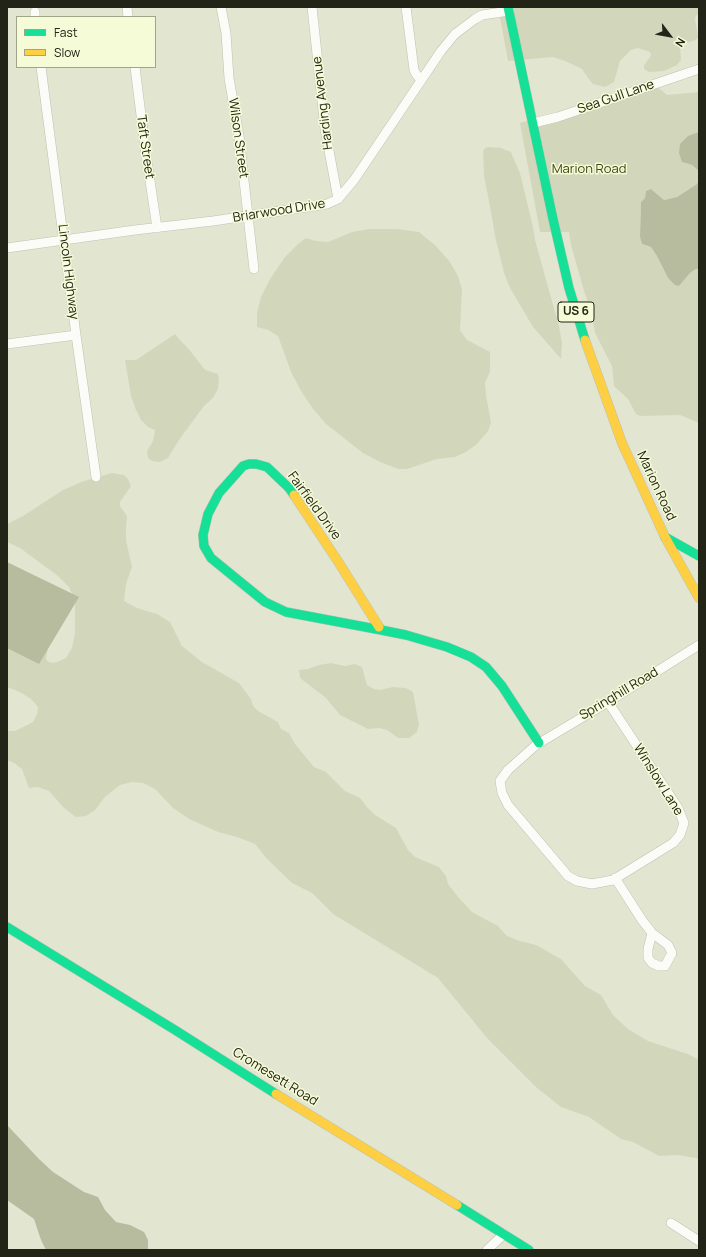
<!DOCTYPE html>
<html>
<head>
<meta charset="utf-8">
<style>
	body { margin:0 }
	#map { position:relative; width:706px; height:1257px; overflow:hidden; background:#e2e6d1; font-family:Manrope,sans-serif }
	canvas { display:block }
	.frame { position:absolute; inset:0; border:8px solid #212416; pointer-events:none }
	.legend { position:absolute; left:16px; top:16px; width:140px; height:52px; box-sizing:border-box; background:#f5fbd6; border:1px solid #a0a589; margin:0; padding:5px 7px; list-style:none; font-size:12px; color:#212416 }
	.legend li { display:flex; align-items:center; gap:8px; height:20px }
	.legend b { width:20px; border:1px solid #a0a589 }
	.north { position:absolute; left:650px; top:16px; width:40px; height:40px; -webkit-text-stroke:3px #f5fbd6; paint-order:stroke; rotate:122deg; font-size:11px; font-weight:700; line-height:16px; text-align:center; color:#212416 }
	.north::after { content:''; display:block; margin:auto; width:14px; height:18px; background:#212416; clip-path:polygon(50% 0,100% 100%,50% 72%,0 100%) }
</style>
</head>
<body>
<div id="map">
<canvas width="706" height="1257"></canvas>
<div class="frame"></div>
<ul class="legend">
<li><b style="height:5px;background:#16e098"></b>Fast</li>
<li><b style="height:5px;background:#ffcf43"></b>Slow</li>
</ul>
<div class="north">N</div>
</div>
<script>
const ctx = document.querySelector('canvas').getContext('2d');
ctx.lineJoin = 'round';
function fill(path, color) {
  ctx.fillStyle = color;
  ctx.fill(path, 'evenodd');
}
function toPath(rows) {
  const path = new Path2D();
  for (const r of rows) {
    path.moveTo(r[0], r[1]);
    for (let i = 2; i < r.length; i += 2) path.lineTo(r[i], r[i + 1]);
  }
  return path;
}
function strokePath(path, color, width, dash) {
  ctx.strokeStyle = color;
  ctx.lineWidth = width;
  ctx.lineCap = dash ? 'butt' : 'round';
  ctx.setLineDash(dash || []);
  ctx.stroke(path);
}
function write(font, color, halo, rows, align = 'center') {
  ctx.font = font + ' Manrope,sans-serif';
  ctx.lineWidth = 3;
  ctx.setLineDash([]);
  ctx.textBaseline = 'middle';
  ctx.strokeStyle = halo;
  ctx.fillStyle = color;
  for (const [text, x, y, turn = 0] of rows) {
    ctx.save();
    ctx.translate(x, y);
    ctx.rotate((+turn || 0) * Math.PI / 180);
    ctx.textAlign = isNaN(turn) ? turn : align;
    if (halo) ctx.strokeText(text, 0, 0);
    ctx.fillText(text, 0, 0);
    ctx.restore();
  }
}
const green = toPath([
	[498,7,699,7,699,12,695,18,698,37,696,40,683,44,680,46,681,60,677,65,664,71,649,72,644,69,644,65,651,56,650,52,638,48,631,50,620,61,614,82,605,87,593,84,588,78,582,69,565,61,553,57,508,61],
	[653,83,667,95,699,92,699,143,682,162,692,165,698,169,699,171,699,180,697,184,677,197,664,200,651,189,646,192,645,198,641,202,640,237,642,244,651,247,657,256,668,278,679,286,690,273,696,269,699,269,699,423,680,415,640,416,636,414,628,399,614,386,612,366,595,333,591,309,584,291,571,245,569,232,540,232,520,123,547,115,574,110],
	[487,147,501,148,511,152,520,173,533,227,535,240,559,326,562,343,561,359,533,327,510,288,504,273,495,236,491,212,484,176,483,150],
	[369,229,397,229,419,232,435,245,450,262,458,276,462,289,460,330,467,340,490,352,490,372,485,383,486,395,491,423,488,431,477,444,466,452,455,457,437,459,407,469,398,469,380,462,363,453,326,424,313,409,301,391,291,372,278,336,268,330,257,327,257,313,261,297,270,279,285,257,298,244,306,238,316,241,328,242,352,232],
	[175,334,179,339,188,348,205,370,218,374,219,380,218,389,213,398,204,406,179,440,168,458,160,462,152,461,148,458,147,451,153,441,155,430,148,427,141,420,136,410,131,396,125,360,136,360],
	[112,473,124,475,128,479,131,486,120,502,120,506,127,516,126,528,126,540,132,567,126,584,124,601,137,608,157,614,170,622,182,646,202,662,239,683,251,699,253,706,258,711,278,722,281,729,289,733,295,744,314,767,326,772,345,791,360,798,367,807,375,815,396,828,408,850,415,857,439,867,446,876,448,884,459,898,472,912,498,926,507,936,520,941,536,945,561,959,585,986,601,995,613,1015,628,1029,648,1041,688,1054,699,1060,699,1160,696,1158,677,1155,659,1156,633,1142,621,1139,589,1117,561,1107,537,1088,487,1038,438,978,333,914,312,893,292,883,267,859,255,844,237,837,218,832,189,819,173,808,155,789,143,783,132,782,120,785,105,797,95,810,86,816,76,817,64,808,49,791,38,787,29,788,22,769,14,763,7,760,7,731,15,731,33,722,37,714,38,707,32,700,22,693,7,687,7,601,49,643,46,658,47,661,52,663,57,662,66,658,72,648,75,633,75,600,69,587,58,576,20,548,7,542,7,524,23,516,63,490,81,482],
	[331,663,345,666,355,664,362,667,367,685,374,689,380,690,393,687,406,688,413,692,419,725,417,732,409,738,398,738,387,730,379,728,368,729,340,715,326,698,300,678,299,670,308,669,319,665]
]);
const water = toPath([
	[699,132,699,171,692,165,682,162,679,153,680,144,688,136],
	[699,180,699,269,696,269,690,273,679,286,675,285,668,278,657,256,651,247,642,244,640,237,641,202,645,198,646,191,651,189,664,200,677,197,697,184],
	[7,562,79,597,39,664,7,648],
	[7,1125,39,1159,53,1172,84,1192,98,1197,105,1210,116,1222,130,1225,144,1232,148,1240,148,1250,46,1250,41,1240,34,1219,7,1200]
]);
const street = toPath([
	[127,7,128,17],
	[221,7,226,33,229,78,239,136,254,269],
	[312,7,325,129,338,199],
	[406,7,414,70,416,74,421,80],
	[35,12,35,17],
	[41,67,76,335,96,477],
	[135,67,145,147,157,228],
	[533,123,558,117,699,69],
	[7,248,135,230,213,221,327,204,338,199,354,180,441,51,455,34,475,19,482,15,509,11],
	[7,344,76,335],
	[608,702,678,808,684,823,680,835,673,843,613,880,592,884,577,881,568,876,508,805,502,793,500,781,508,770,536,745,608,702,699,645],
	[615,878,642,920,652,933,668,945,672,953,665,966,659,966,652,963,648,958,648,949,652,933],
	[671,1223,699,1241],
	[487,1250,504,1234]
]);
const fast = toPath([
	[508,7,553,219,569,288,585,340],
	[294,495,289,488,267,467,256,464,249,464,243,466,219,493,208,514,203,535,204,546,211,558,265,602,286,612,381,630],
	[665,537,699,556],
	[379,627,381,630,406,635,447,647,471,657,486,667,502,686,539,743],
	[7,927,175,1030,276,1094],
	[457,1205,529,1250]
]);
const slow = toPath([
	[585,340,622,443,665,537,699,598],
	[294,495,339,563,379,627],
	[276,1094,457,1205]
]);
const shields = [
	[576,312,36]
];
const shieldNames = [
	["US 6",576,312]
];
const streetNames = [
	["Sea Gull Lane",616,97,-19],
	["Harding Avenue",323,103,-97],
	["Wilson Street",238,138,82],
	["Taft Street",145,147,82],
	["Briarwood Drive",279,211,-9],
	["Lincoln Highway",68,272,83],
	["Marion Road",656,486,65],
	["Fairfield Drive",314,506,54],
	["Springhill Road",619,694,-31],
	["Winslow Lane",658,780,58],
	["Cromesett Road",275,1077,32]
];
const parkNames = [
	["Marion Road",589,169]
];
fill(green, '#d2d7bc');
fill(water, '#b7bc9f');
strokePath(street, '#bec1b0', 10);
strokePath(fast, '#bec1b0', 10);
strokePath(slow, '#bec1b0', 10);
strokePath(street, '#fbfbf8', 9);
strokePath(fast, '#16e098', 9);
strokePath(slow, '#ffcf43', 9);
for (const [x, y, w] of shields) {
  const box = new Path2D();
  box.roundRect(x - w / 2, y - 10, w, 20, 3);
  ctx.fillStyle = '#f5fbd6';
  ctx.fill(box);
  strokePath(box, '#212416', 1);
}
write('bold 12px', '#212416', null, shieldNames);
write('13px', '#212416', '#f5fbd6', streetNames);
write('13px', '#404610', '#f5fbd6', parkNames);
</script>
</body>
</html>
